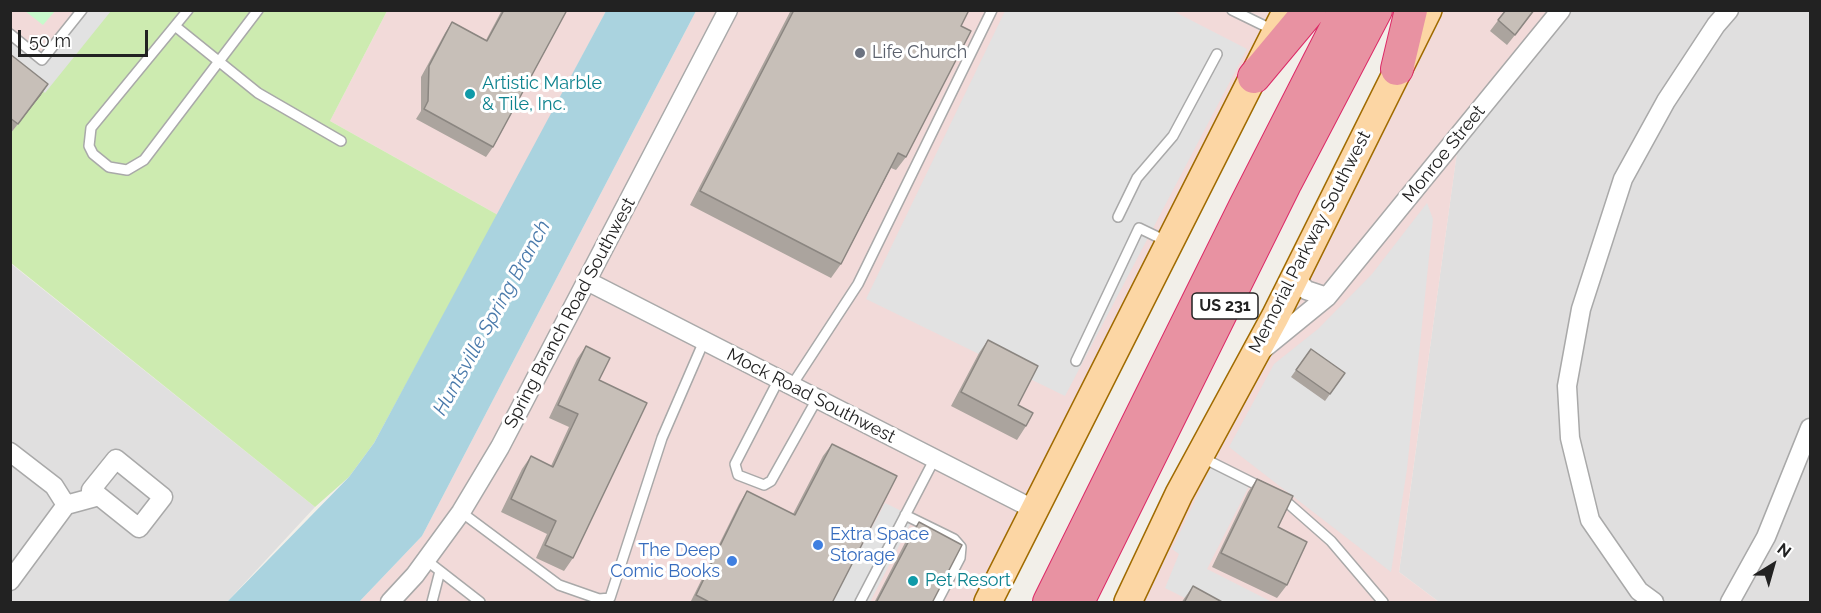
<!DOCTYPE html>
<html>
<head>
<meta charset="utf-8">
<style>
	body { margin:0 }
	#map { position:relative; width:1821px; height:613px; overflow:hidden; background:#f2efe9; font-family:Raleway,sans-serif }
	canvas { display:block }
	.frame { position:absolute; inset:0; border:12px solid #222; pointer-events:none }
	.north { position:absolute; left:1743px; top:535px; width:60px; height:60px; -webkit-text-stroke:4px #fff; paint-order:stroke; rotate:37deg; font-size:16px; font-weight:700; line-height:24px; text-align:center; color:#222 }
	.north::after { content:''; display:block; margin:auto; width:21px; height:27px; background:#222; clip-path:polygon(50% 0,100% 100%,50% 72%,0 100%) }
	.scale { position:absolute; left:18px; top:30px; width:130px; height:27px; box-sizing:border-box; border:3px solid #222; border-top:0; padding-left:8px; font-size:18px; line-height:21px; white-space:nowrap; color:#222; -webkit-text-stroke:4px #fff; paint-order:stroke }
</style>
</head>
<body>
<div id="map">
<canvas width="1821" height="613"></canvas>
<div class="frame"></div>
<div class="north">N</div>
<div class="scale">50 m</div>
</div>
<script>
const ctx = document.querySelector('canvas').getContext('2d');
ctx.lineJoin = 'round';
function fill(path, color) {
  ctx.fillStyle = color;
  ctx.fill(path, 'evenodd');
}
function toPath(rows) {
  const path = new Path2D();
  for (const r of rows) {
    path.moveTo(r[0], r[1]);
    for (let i = 2; i < r.length; i += 2) path.lineTo(r[i], r[i + 1]);
  }
  return path;
}
function strokePath(path, color, width, dash) {
  ctx.strokeStyle = color;
  ctx.lineWidth = width;
  ctx.lineCap = dash ? 'butt' : 'round';
  ctx.setLineDash(dash || []);
  ctx.stroke(path);
}
function write(font, color, halo, rows, align = 'center') {
  ctx.font = font + ' Raleway,sans-serif';
  ctx.lineWidth = 6;
  ctx.setLineDash([]);
  ctx.textBaseline = 'middle';
  ctx.strokeStyle = halo;
  ctx.fillStyle = color;
  for (const [text, x, y, turn = 0] of rows) {
    ctx.save();
    ctx.translate(x, y);
    ctx.rotate((+turn || 0) * Math.PI / 180);
    ctx.textAlign = isNaN(turn) ? turn : align;
    if (halo) ctx.strokeText(text, 0, 0);
    ctx.fillText(text, 0, 0);
    ctx.restore();
  }
}
const residential = toPath([
	[1548,11,1810,11,1810,602,1439,602,1399,572,1462,115],
	[10,263,315,507,227,602,11,602]
]);
const commercial = toPath([
	[11,11,108,11,11,134],
	[387,11,606,11,498,215,330,121],
	[696,11,1271,11,972,602,359,602,422,536],
	[1443,11,1548,11,1462,116,1399,572,1439,602,1137,602,1187,503,1296,302]
]);
const grass = toPath([
	[106,11,387,11,330,121,498,215,374,443,349,477,315,507,11,263,10,134]
]);
const park = toPath([
	[25,11,55,11,43,25]
]);
const parking = toPath([
	[86,11,111,11,45,93,11,64,10,38,42,65],
	[1005,11,1173,11,1247,49,1065,396,866,299],
	[1427,203,1433,219,1407,469,1391,572,1229,447,1274,364,1318,329,1372,274],
	[1212,465,1249,486,1207,569,1272,602,1193,602,1165,588,1179,554,1172,549],
	[885,503,914,517,870,602,832,602]
]);
const water = toPath([
	[606,11,696,11,422,536,359,602,227,602,349,477,374,443]
]);
const service = toPath([
	[188,10,91,128,89,146,93,154,109,167,127,170,144,160,258,10],
	[1232,10,1273,30],
	[175,26,258,93,341,141],
	[10,34,42,60,82,10],
	[1118,217,1137,178,1173,136,1217,54],
	[1076,361,1139,228,1166,241],
	[779,379,735,464,738,475,764,485,771,481,817,399],
	[792,385,858,284,992,10],
	[1203,458,1263,488],
	[1281,497,1331,541,1383,602],
	[461,512,559,585,599,599,610,598,662,438,704,341],
	[905,515,954,539,961,547,960,558,937,602],
	[426,560,480,602],
	[432,602,440,571],
	[860,602,934,460]
]);
const minor = toPath([
	[1294,276,1306,290,1327,297],
	[587,281,1035,510],
	[1262,350,1327,297,1561,10],
	[10,452,54,486,66,505],
	[66,505,99,496,139,528,163,497,116,459,91,490,99,496],
	[10,581,66,505],
	[390,602,415,575,461,512,500,447,728,10],
	[1654,602,1639,591,1590,520,1570,438,1567,386,1581,309,1623,179,1666,101,1716,25,1729,10],
	[1730,602,1766,537,1810,428]
]);
const primary = toPath([
	[988,602,1287,10],
	[1128,602,1179,494,1275,317,1428,10]
]);
const motorway = toPath([
	[1397,69,1411,10],
	[1254,77,1310,10],
	[1049,602,1245,206,1345,10],
	[1078,602,1286,182,1376,10]
]);
const wall = toPath([
	[502,10,567,10,493,147,486,157,416,119,421,111,421,77,445,33,452,22,486,40],
	[791,10,969,10,961,26,906,157,896,170,891,168,841,264,831,278,690,205],
	[1506,10,1535,10,1507,45,1490,31],
	[10,54,41,95,10,134],
	[988,340,1018,405,1026,426,1017,440,951,406,979,353],
	[586,346,599,380,573,558,564,571,536,558,547,534,501,512,522,469,531,456,551,466,569,427,549,418,577,359],
	[1311,349,1345,373,1325,401,1291,377],
	[832,444,832,603,690,603,739,504,747,491,793,514,823,456],
	[1257,479,1278,527,1287,585,1277,598,1212,567,1248,492],
	[919,522,932,603,874,603,909,535],
	[1193,586,1224,603,1181,603]
]);
const shadedWall = toPath([
	[48,84,41,95,10,134,18,124]
]);
const building = toPath([
	[504,10,567,10,493,147,424,109,428,101,429,66,452,22,487,41,504,10],
	[794,10,969,10,961,26,971,31,906,157,898,153,841,264,700,191,794,10],
	[1506,10,1534,10,1515,35,1498,20,1506,10],
	[10,54,48,84,18,124,10,118,10,54],
	[988,340,1038,366,1018,405,1033,413,1026,426,961,392,988,340],
	[586,346,610,358,599,380,647,403,573,558,545,545,556,521,511,499,531,456,553,467,578,414,558,405,586,346],
	[1311,349,1345,373,1330,394,1296,370,1311,349],
	[832,444,897,476,832,603,711,603,696,595,747,491,795,515,832,444],
	[1257,479,1293,496,1278,527,1307,542,1287,585,1221,553,1257,479],
	[919,522,962,545,932,603,876,603,919,522],
	[1193,586,1224,603,1184,603,1193,586]
]);
const markers = [
	[860,53,6,"#6b7280"],
	[470,94,6,"#0f9aa8"],
	[818,545,6,"#3f7fe0"],
	[732,561,6,"#3f7fe0"],
	[913,581,6,"#0f9aa8"]
];
const shields = [
	[1225,306,66]
];
const shieldNames = [
	["US 231",1225,306]
];
const worshipNames = [
	["Life Church",872,53]
];
const cultureNames = [
	["Artistic Marble",482,84],
	["& Tile, Inc.",482,105],
	["Pet Resort",925,581]
];
const streetNames = [
	["Monroe Street",1444,154,-51],
	["Memorial Parkway Southwest",1310,242,-63],
	["Spring Branch Road Southwest",570,313,-62],
	["Mock Road Southwest",811,396,27]
];
const shopNames = [
	["Extra Space",830,535],
	["Storage",830,556],
	["The Deep",720,551,"right"],
	["Comic Books",720,572,"right"]
];
const waterNames = [
	["Huntsville Spring Branch",492,318,-61]
];
fill(residential, '#e0dfdf');
fill(commercial, '#f2dad9');
fill(grass, '#cdebb0');
fill(park, '#c8facc');
fill(parking, '#e2e2e2');
fill(water, '#aad3df');
strokePath(service, '#a9a9a9', 12);
strokePath(minor, '#a9a9a9', 21);
strokePath(primary, '#a06b00', 30);
strokePath(motorway, '#dc2a67', 34);
strokePath(service, '#fff', 9);
strokePath(minor, '#fff', 18);
strokePath(primary, '#fcd6a4', 27);
strokePath(motorway, '#e892a2', 32);
fill(wall, '#aba49e');
fill(shadedWall, '#8b8681');
fill(building, '#c7bfb8');
strokePath(building, '#8b8681', 1.5);
for (const [x, y, r, color] of markers) {
  const dot = new Path2D();
  dot.arc(x, y, r, 0, 2 * Math.PI);
  ctx.fillStyle = color;
  ctx.fill(dot);
  strokePath(dot, '#fff', 2);
}
for (const [x, y, w] of shields) {
  const box = new Path2D();
  box.roundRect(x - w / 2, y - 13, w, 26, 4.5);
  ctx.fillStyle = '#fff';
  ctx.fill(box);
  strokePath(box, '#222', 1.5);
}
write('bold 16px', '#222', null, shieldNames);
write('18px', '#5b616d', '#fff', worshipNames, 'left');
write('18px', '#0d838f', '#fff', cultureNames, 'left');
write('18px', '#222', '#fff', streetNames);
write('18px', '#366cbe', '#fff', shopNames, 'left');
write('italic 20px', '#4a7aab', '#fff', waterNames);
</script>
</body>
</html>
